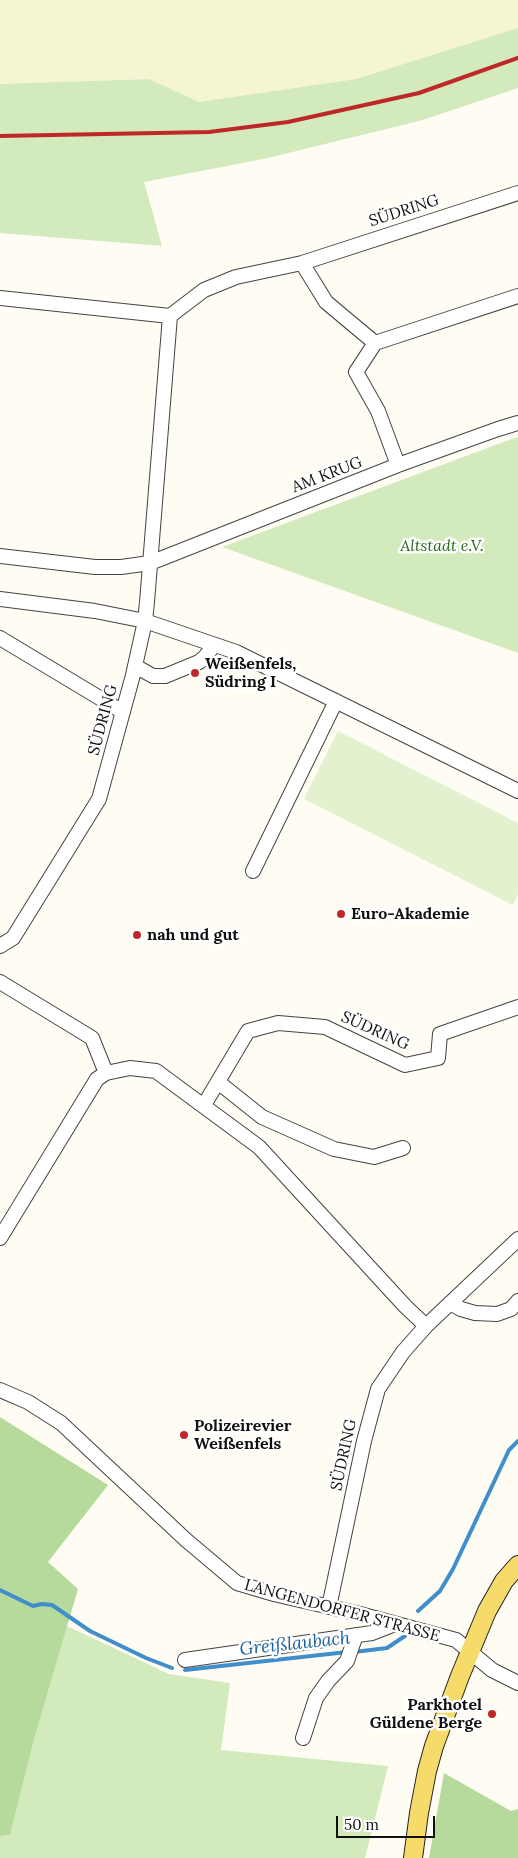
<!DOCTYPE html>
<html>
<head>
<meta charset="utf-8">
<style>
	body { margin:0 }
	#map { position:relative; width:518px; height:1858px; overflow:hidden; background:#fffdf3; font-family:Lora,serif }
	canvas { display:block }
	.scale { position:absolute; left:336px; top:1816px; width:99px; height:22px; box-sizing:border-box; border:2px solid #101010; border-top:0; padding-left:6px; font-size:15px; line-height:18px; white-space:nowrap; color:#101010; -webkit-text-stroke:4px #fff; paint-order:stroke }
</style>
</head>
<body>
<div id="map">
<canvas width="518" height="1858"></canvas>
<div class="scale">50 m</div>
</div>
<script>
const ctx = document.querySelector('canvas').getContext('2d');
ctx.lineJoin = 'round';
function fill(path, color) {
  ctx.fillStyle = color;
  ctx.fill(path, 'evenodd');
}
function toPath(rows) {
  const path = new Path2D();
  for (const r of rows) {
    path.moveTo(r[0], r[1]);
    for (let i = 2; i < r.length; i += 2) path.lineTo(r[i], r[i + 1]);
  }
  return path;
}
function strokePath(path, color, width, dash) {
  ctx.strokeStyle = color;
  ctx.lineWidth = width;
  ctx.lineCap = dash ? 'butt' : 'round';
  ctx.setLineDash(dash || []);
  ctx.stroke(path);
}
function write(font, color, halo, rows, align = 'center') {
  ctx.font = font + ' Lora,serif';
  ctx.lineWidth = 5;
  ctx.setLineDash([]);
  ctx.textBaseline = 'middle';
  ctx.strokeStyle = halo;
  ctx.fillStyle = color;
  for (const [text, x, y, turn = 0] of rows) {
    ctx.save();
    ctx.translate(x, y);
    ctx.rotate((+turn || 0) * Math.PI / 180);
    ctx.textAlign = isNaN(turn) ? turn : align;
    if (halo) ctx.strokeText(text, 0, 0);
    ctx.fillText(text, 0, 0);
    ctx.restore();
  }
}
const farmland = toPath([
	[0,0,518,0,518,28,356,79,199,102,149,79,0,84]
]);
const green = toPath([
	[518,28,518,88,423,120,268,158,144,182,162,246,0,233,0,84,149,79,199,102,356,79],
	[518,437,518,653,222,547,509,440],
	[67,1626,169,1674,230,1683,221,1750,388,1766,365,1858,0,1858,0,1836,10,1835,35,1736]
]);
const forest = toPath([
	[0,1417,108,1485,48,1562,78,1589,35,1736,10,1835,0,1836],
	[444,1773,511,1811,518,1809,518,1858,429,1858]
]);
const pitch = toPath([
	[338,731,518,823,518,895,513,905,304,799]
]);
const stream = toPath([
	[0,1590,33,1606,42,1604,52,1605,90,1631,146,1658,172,1668],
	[418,1611,440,1591,453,1569,509,1450,518,1441],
	[354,1652,387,1648,405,1636],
	[185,1670,347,1652]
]);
const minor = toPath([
	[302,263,326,302,375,343],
	[0,298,170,316,204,290,236,277,302,263,518,193],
	[398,465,378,411,356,372,375,343,518,296],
	[0,556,95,567,121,567,150,563,398,465,498,429,518,423],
	[0,599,95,611,145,621,236,652,518,791],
	[0,638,123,712],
	[135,666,153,676,165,676,199,662,205,657,214,645],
	[253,871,336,701],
	[0,946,13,938,99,799,133,675,145,621,147,602,170,316],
	[0,982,92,1038,106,1073],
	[218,1082,262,1117,334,1149,374,1157,403,1148],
	[204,1105,248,1031,278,1023,325,1027,405,1065,438,1058,440,1034,518,1007],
	[0,1238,97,1079,106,1073,130,1068,156,1071,259,1147,405,1306,426,1326],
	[450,1303,461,1309,475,1313,497,1314,511,1309,518,1301],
	[0,1390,28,1402,61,1423,186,1540,237,1583,274,1594,360,1614,456,1640,492,1670,518,1683],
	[329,1607,364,1441,378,1389,403,1352,426,1326,518,1239],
	[185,1660,372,1633,395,1624],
	[303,1738,316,1698,328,1681,347,1661,356,1635]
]);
const major = toPath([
	[413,1858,419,1813,427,1771,434,1746,460,1676,487,1611,504,1581,518,1565]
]);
const rail = toPath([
	[0,136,209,132,288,122,419,93,518,58]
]);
const markers = [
	[195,673,5,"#bf2829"],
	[341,914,5,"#bf2829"],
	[137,935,5,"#bf2829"],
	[184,1435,5,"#bf2829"],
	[492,1714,5,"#bf2829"]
];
const streetNames = [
	["SÜDRING",404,211,-18],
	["AM KRUG",327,475,-21],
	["SÜDRING",103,720,-75],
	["SÜDRING",375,1031,24],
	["SÜDRING",344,1455,-78],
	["LANGENDORFER STRASSE",342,1611,15]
];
const parkNames = [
	["Altstadt e.V.",442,546]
];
const poiNames = [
	["Weißenfels,",205,664],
	["Südring I",205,682],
	["Euro-Akademie",351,914],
	["nah und gut",147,935],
	["Polizeirevier",194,1426],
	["Weißenfels",194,1444],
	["Parkhotel",482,1705,"right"],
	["Güldene Berge",482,1723,"right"]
];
const waterNames = [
	["Greißlaubach",295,1644,-6]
];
fill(farmland, '#f5f4d3');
fill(green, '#d2eabc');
fill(forest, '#b5da9b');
fill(pitch, '#e3f1ce');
strokePath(stream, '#408ecc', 4);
strokePath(minor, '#434343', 16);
strokePath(major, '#212121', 20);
strokePath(minor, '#fff', 14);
strokePath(major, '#f6db6b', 18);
strokePath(rail, '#bf2829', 4);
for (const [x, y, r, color] of markers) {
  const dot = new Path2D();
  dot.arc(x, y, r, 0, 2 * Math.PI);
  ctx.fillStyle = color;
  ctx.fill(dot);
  strokePath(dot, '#fff', 2);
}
write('16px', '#101010', '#fff', streetNames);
write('italic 16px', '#2b6820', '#fff', parkNames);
write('bold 16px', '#101010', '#fff', poiNames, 'left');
write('italic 18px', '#1960a1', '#fff', waterNames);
</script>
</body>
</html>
